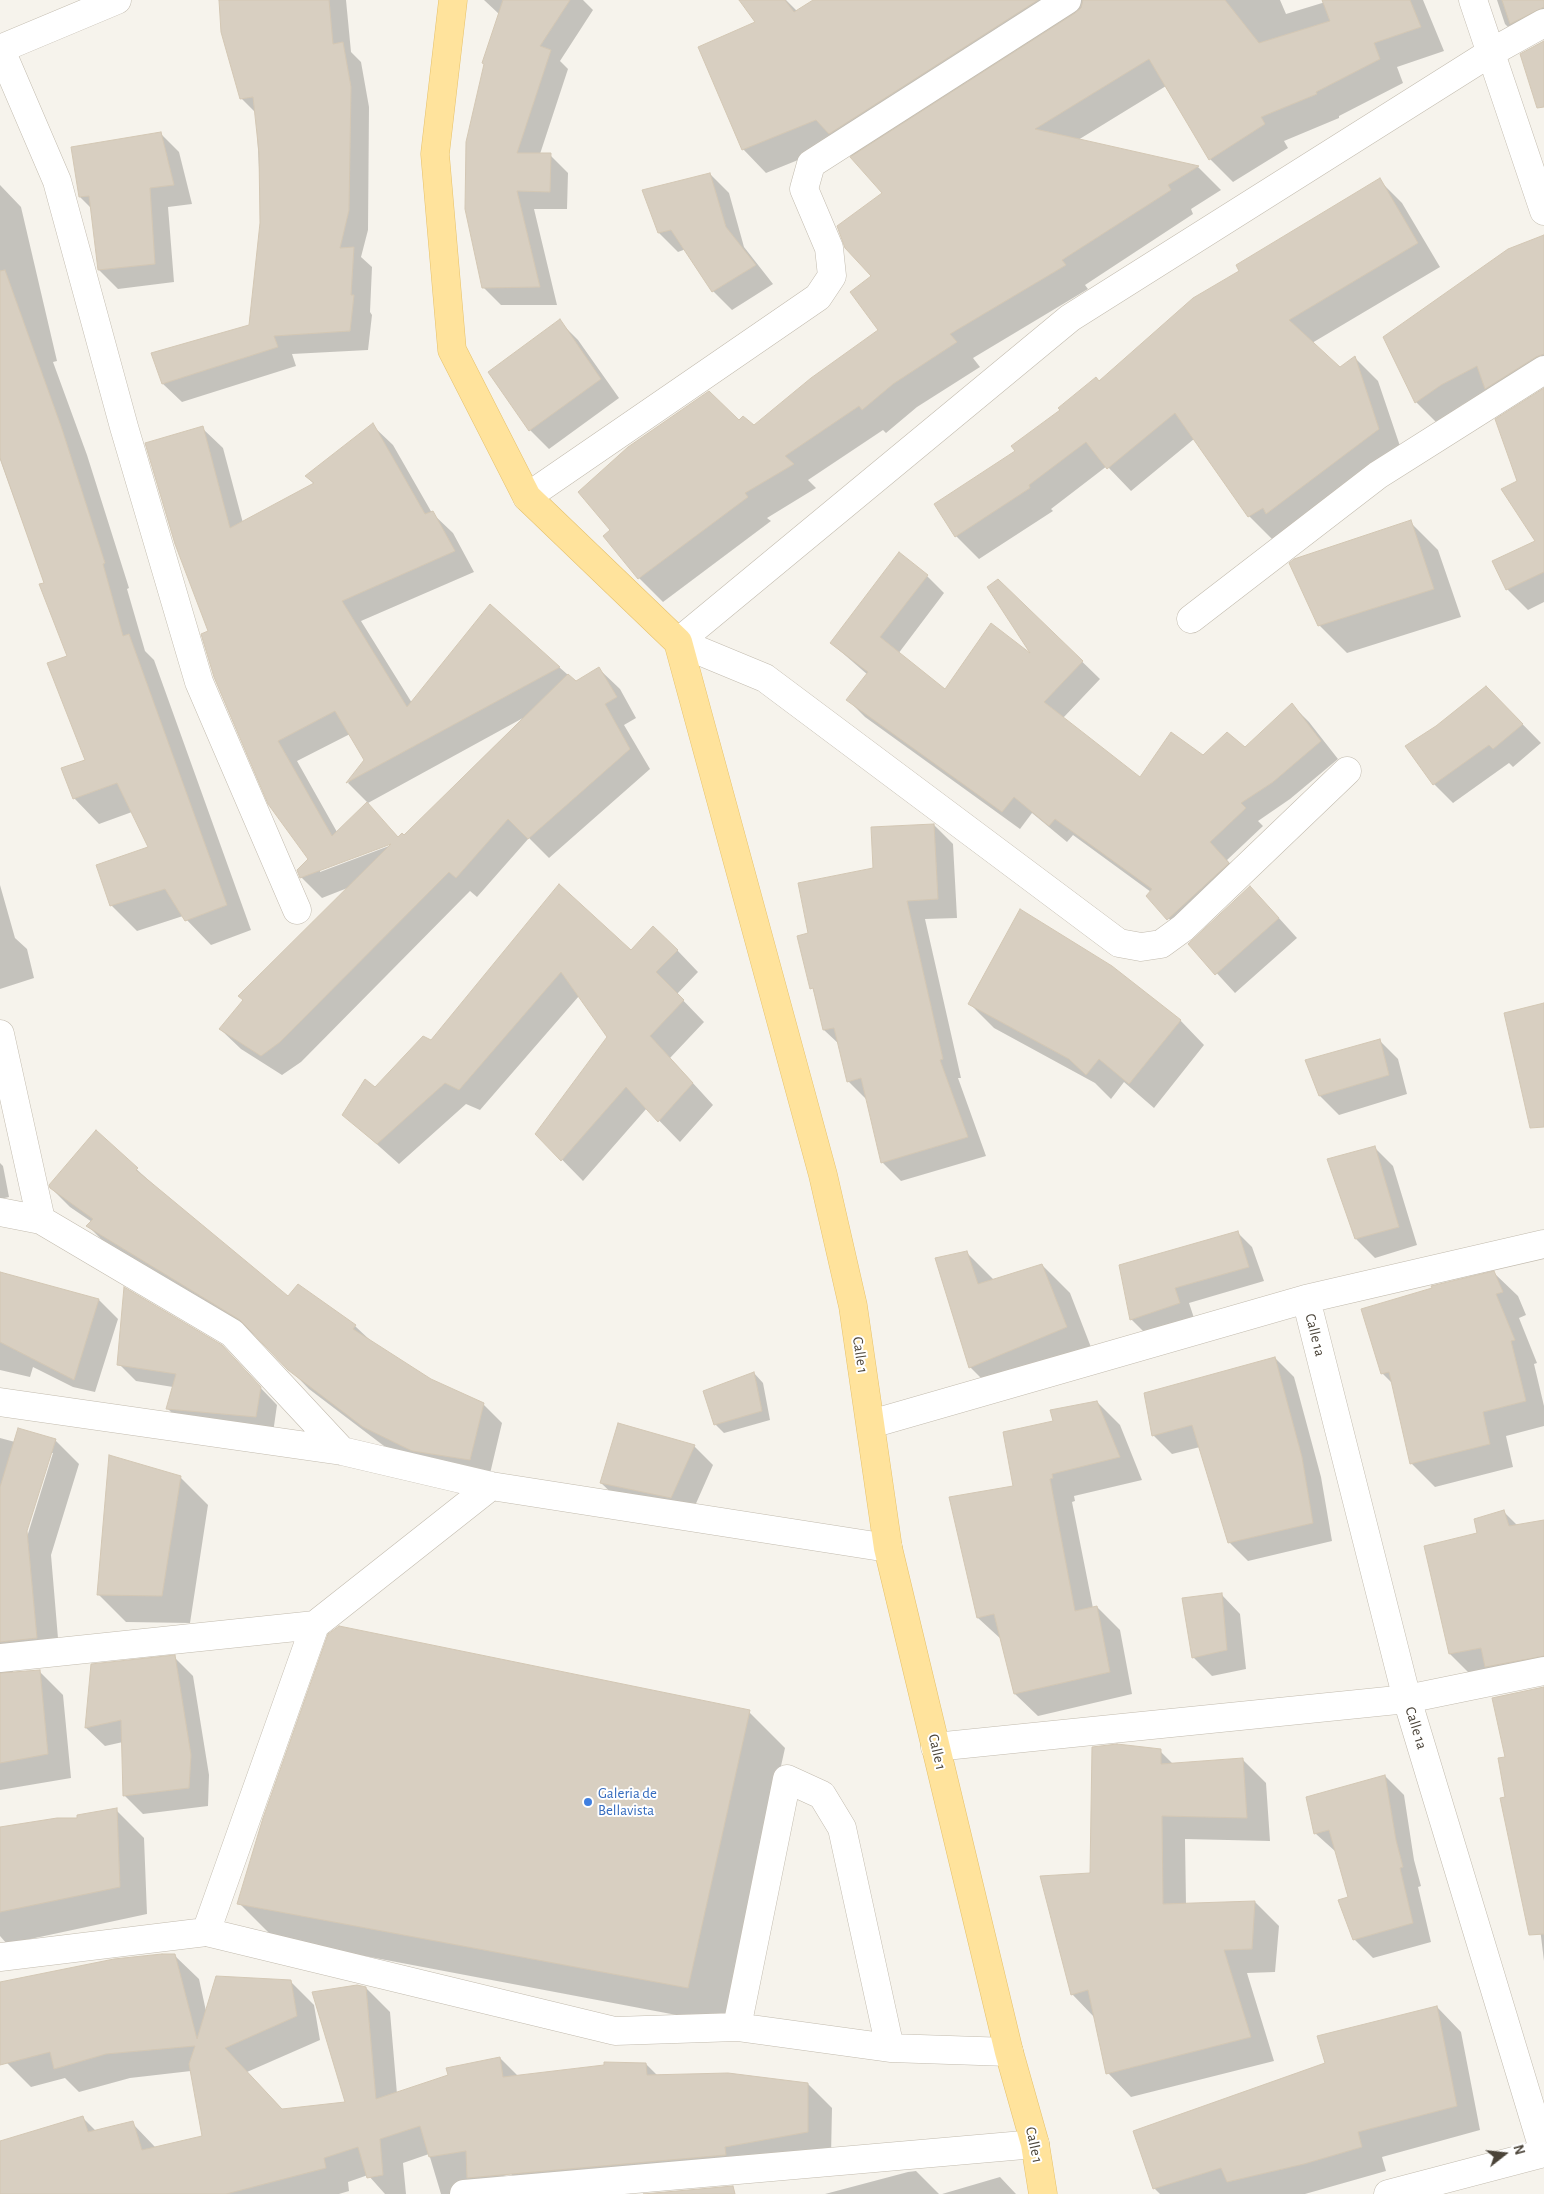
<!DOCTYPE html>
<html>
<head>
<meta charset="utf-8">
<style>
	body { margin:0 }
	#map { position:relative; width:1544px; height:2194px; overflow:hidden; background:#f6f3ec; font-family:"Alegreya Sans",sans-serif }
	canvas { display:block }
	.north { position:absolute; left:1479px; top:2129px; width:50px; height:50px; -webkit-text-stroke:4px #fff; paint-order:stroke; rotate:74deg; font-size:14px; font-weight:700; line-height:20px; text-align:center; color:#4b4439 }
	.north::after { content:''; display:block; margin:auto; width:18px; height:22px; background:#4b4439; clip-path:polygon(50% 0,100% 100%,50% 72%,0 100%) }
</style>
</head>
<body>
<div id="map">
<canvas width="1544" height="2194"></canvas>
<div class="north">N</div>
</div>
<script>
const ctx = document.querySelector('canvas').getContext('2d');
ctx.lineJoin = 'round';
function fill(path, color) {
  ctx.fillStyle = color;
  ctx.fill(path, 'evenodd');
}
function toPath(rows) {
  const path = new Path2D();
  for (const r of rows) {
    path.moveTo(r[0], r[1]);
    for (let i = 2; i < r.length; i += 2) path.lineTo(r[i], r[i + 1]);
  }
  return path;
}
function strokePath(path, color, width, dash) {
  ctx.strokeStyle = color;
  ctx.lineWidth = width;
  ctx.lineCap = dash ? 'butt' : 'round';
  ctx.setLineDash(dash || []);
  ctx.stroke(path);
}
function write(font, color, halo, rows, align = 'center') {
  ctx.font = font + ' "Alegreya Sans",sans-serif';
  ctx.lineWidth = 4;
  ctx.setLineDash([]);
  ctx.textBaseline = 'middle';
  ctx.strokeStyle = halo;
  ctx.fillStyle = color;
  for (const [text, x, y, turn = 0] of rows) {
    ctx.save();
    ctx.translate(x, y);
    ctx.rotate((+turn || 0) * Math.PI / 180);
    ctx.textAlign = isNaN(turn) ? turn : align;
    if (halo) ctx.strokeText(text, 0, 0);
    ctx.fillText(text, 0, 0);
    ctx.restore();
  }
}
const shadow = toPath([
	[220,0,346,0,351,52,361,62,369,107,368,230,361,257,372,267,370,312,372,315,368,350,292,354,296,366,182,402,163,384,250,326,262,223,256,113,241,98],
	[484,0,583,0,593,10,560,61,568,69,540,154,550,155,568,173,567,209,534,209,557,305,501,305,483,287,499,14],
	[765,0,786,0,797,11,815,0,1280,0,1286,14,1332,0,1423,0,1444,51,1397,67,1403,83,1339,116,1339,118,1284,141,1288,148,1233,182,1210,159,1166,86,1078,140,1198,167,1221,190,1191,209,1193,214,1085,285,1088,289,973,358,980,367,917,407,886,433,883,430,808,480,816,488,767,518,771,521,663,602,639,578,604,536,739,421,754,427,879,330,873,276,884,193,840,143,766,173,743,149,757,22],
	[1497,0,1544,0,1544,39,1527,46,1505,24],
	[160,133,179,152,192,204,168,207,174,282,118,289,99,270,91,208,80,197],
	[710,174,729,193,744,247,773,284,732,310,713,291,686,249,678,252,659,233],
	[1379,180,1402,203,1440,267,1312,343,1339,369,1355,358,1378,381,1402,452,1272,539,1249,516,1194,439,1131,491,1107,466,1051,509,1053,511,979,559,956,536,1017,452,1100,382,1241,271],
	[0,185,21,207,57,361,53,362,87,455,129,588,127,589,145,651,154,660,251,930,211,945,183,916,137,931,112,906,98,866,150,848,132,812,99,824,74,798,86,761,68,657,45,584,0,459],
	[1544,257,1544,385,1489,392,1462,405,1437,423,1416,402,1384,337],
	[559,321,578,340,619,398,549,449,530,430],
	[1544,390,1544,602,1528,610,1507,589,1536,541,1518,482],
	[372,425,393,445,432,513,453,533,474,572,361,621,412,703,490,606,576,682,599,669,620,689,636,718,624,725,650,769,549,858,529,838,477,897,470,891,301,1062,282,1075,241,1049,220,1029,350,887,322,898,301,877,310,859,210,631,202,428,223,448,243,523,314,484,306,476],
	[523,718,404,836,399,838,367,804,337,832,297,761,350,734,366,760,348,783,368,803],
	[396,841,397,843,320,872,320,869],
	[1410,522,1438,550,1461,617,1347,653,1319,625],
	[927,576,944,593,898,654,945,691,1034,658,998,580,1100,679,1063,718,1140,779,1203,756,1245,749,1292,705,1309,722,1338,759,1290,799,1258,821,1263,826,1227,860,1245,881,1186,937,1148,896,1151,892,1073,835,1067,842,1032,813,1020,829,865,717,848,700,868,675,831,643],
	[1486,687,1541,743,1513,767,1509,763,1453,803,1434,784,1406,747,1437,727],
	[934,825,953,844,957,918,925,919,961,1078,958,1078,986,1156,901,1181,882,1162,867,1100,848,1081,840,1045,824,1030,799,937,810,934],
	[0,885,15,938,27,949,34,978,0,989],
	[560,886,631,952,677,950,698,972,677,994,704,1022,670,1058,713,1105,680,1142,647,1108,583,1181,537,1134,608,1037,579,996,480,1110,466,1104,399,1164,344,1115,431,1042],
	[1268,906,1297,938,1235,993,1190,944],
	[970,1004,1180,1020,1204,1045,1154,1108,1124,1082,1111,1099,1095,1083,994,1028],
	[1379,1040,1398,1059,1407,1094,1339,1115,1320,1096,1306,1061],
	[96,1132,157,1188,288,1297,355,1326,372,1342,431,1380,483,1404,502,1423,489,1478,432,1470,384,1446,309,1389,258,1337,107,1245,88,1226,92,1222,70,1207,51,1188],
	[1374,1147,1393,1166,1417,1245,1375,1258,1356,1239],
	[0,1163,3,1166,9,1197,0,1199],
	[1238,1233,1252,1247,1264,1281,1189,1303,1194,1318,1146,1334,1131,1319],
	[966,1252,994,1280,1042,1265,1070,1293,1094,1355,998,1395,970,1367],
	[0,1273,99,1300,118,1319,95,1392,73,1387,33,1367,30,1377,0,1370],
	[1494,1273,1518,1296,1526,1315,1519,1318,1537,1363,1534,1364,1544,1406,1544,1426,1506,1436,1513,1467,1435,1487,1411,1463,1393,1384,1382,1373],
	[1275,1358,1294,1377,1321,1477,1332,1541,1248,1561,1229,1542,1200,1447,1172,1454,1153,1435],
	[234,1360,277,1405,273,1433,184,1425,167,1408,173,1387,136,1381,119,1364],
	[754,1373,763,1383,770,1420,724,1433,715,1424],
	[1097,1402,1120,1425,1142,1480,1074,1496,1075,1501,1072,1502,1093,1608,1097,1607,1120,1630,1132,1694,1038,1716,1015,1694,1002,1640,978,1618,1015,1487,1054,1422],
	[0,1438,15,1442,55,1440,79,1464,51,1555,60,1662,15,1669,12,1673,39,1671,63,1695,71,1778,0,1790],
	[50,1453,53,1453,27,1537,24,1536],
	[694,1446,713,1465,690,1517,620,1501,601,1483],
	[180,1477,208,1505,190,1623,126,1622,98,1594],
	[1503,1511,1518,1526,1544,1522,1544,1678,1469,1673,1450,1654,1478,1534],
	[1222,1595,1240,1614,1246,1669,1212,1676,1193,1657],
	[174,1657,193,1676,209,1775,208,1806,143,1814,124,1795,123,1742,105,1746,86,1728,92,1665],
	[1544,1708,1544,1961,1536,1896,1506,1798,1506,1758],
	[749,1712,785,1748,724,2024,275,1939,239,1903],
	[1160,1751,1174,1765,1242,1759,1266,1783,1270,1841,1185,1839,1186,1905,1255,1902,1279,1926,1275,1972,1247,1973,1274,2061,1131,2097,1108,2073,1095,2018,1072,1994,1091,1874],
	[1385,1776,1404,1795,1414,1860,1421,1886,1418,1887,1431,1942,1373,1958,1354,1939,1349,1898,1336,1852,1316,1834,1307,1798],
	[116,1810,144,1838,147,1914,7,1944,0,1936,0,1829,78,1819],
	[175,1956,199,1979,206,2011,290,1981,314,2005,320,2040,247,2072,283,2110,347,2103,366,1988,390,2012,397,2094,500,2058,518,2076,646,2064,658,2076,808,2084,832,2108,831,2156,531,2194,511,2174,487,2180,490,2194,441,2194,429,2154,403,2163,406,2194,385,2194,368,2175,348,2182,349,2191,339,2194,0,2194,0,2158,83,2118,96,2131,132,2123,156,2148,203,2137,191,2071,130,2078,79,2092,65,2078,31,2087,7,2063,0,2024,0,1983],
	[1437,2007,1461,2032,1480,2130,1382,2157,1386,2171,1305,2194,1160,2194,1155,2189,1135,2131,1326,2063],
	[916,2171,939,2194,825,2194,908,2172],
	[1000,2177,1016,2194,942,2194]
]);
const building = toPath([
	[219,0,329,0,333,44,343,42,351,87,349,210,340,248,354,247,351,295,354,295,350,331,274,336,278,347,162,384,151,353,249,325,260,223,259,153,253,97,240,99,221,32,219,0],
	[503,0,570,0,540,46,551,50,517,153,551,153,550,192,517,191,540,287,482,288,465,209,466,142,484,64,482,63,503,0],
	[739,0,785,0,794,12,813,0,1038,0,829,134,816,120,742,150,698,47,755,22,739,0],
	[1083,0,1225,0,1259,43,1330,21,1322,0,1410,0,1421,27,1374,43,1380,59,1316,92,1317,94,1261,117,1265,124,1209,160,1149,59,1035,129,1199,166,1168,185,1171,190,1062,260,1066,265,950,334,957,342,893,384,862,410,859,406,785,456,794,464,745,493,748,497,638,579,603,536,610,530,578,492,628,447,709,391,739,420,743,416,754,425,811,378,878,330,850,292,871,276,845,248,837,226,882,193,850,157,1075,13,1081,8,1083,0],
	[1502,0,1544,0,1544,7,1510,24,1502,0],
	[1544,41,1544,107,1537,108,1520,54,1544,41],
	[161,132,174,185,150,188,155,264,98,270,89,196,79,197,71,147,161,132],
	[710,173,726,227,756,265,712,292,671,230,658,233,642,190,710,173],
	[1380,178,1418,243,1289,320,1340,367,1355,356,1379,429,1266,514,1263,508,1248,517,1175,413,1107,469,1086,442,1029,485,1030,488,955,537,934,504,1015,451,1011,446,1060,410,1058,408,1096,377,1099,381,1193,298,1239,271,1236,265,1380,178],
	[1544,235,1544,354,1536,357,1485,389,1477,366,1441,385,1415,403,1383,337,1508,249,1544,235],
	[5,270,62,429,105,563,103,564,123,636,129,634,227,905,185,921,165,889,110,906,96,865,148,847,117,783,73,799,61,768,85,760,47,663,67,656,39,584,44,583,0,458,0,271,5,270],
	[560,319,601,379,529,431,488,372,560,319],
	[1544,388,1544,572,1506,590,1492,561,1535,541,1501,489,1517,481,1495,419,1544,388],
	[373,423,425,514,433,511,455,551,342,601,407,707,490,604,560,667,346,783,364,760,335,711,278,741,332,836,367,802,398,837,402,833,404,835,568,674,576,681,599,667,617,697,605,704,630,749,528,839,508,819,456,878,449,872,280,1042,261,1056,219,1029,243,1000,238,996,391,844,300,878,297,870,308,859,268,804,214,677,201,634,208,631,175,544,145,443,203,426,230,528,314,483,305,476,373,423],
	[1411,520,1434,589,1318,626,1289,563,1294,559,1411,520],
	[899,552,928,575,880,637,945,689,991,623,1030,653,987,587,998,579,1083,661,1044,702,1140,777,1171,732,1203,755,1227,732,1245,747,1292,703,1321,741,1273,782,1241,803,1246,808,1210,842,1229,863,1167,920,1146,896,1152,889,1055,819,1049,826,1014,797,1002,812,846,700,868,672,830,643,899,552],
	[1486,686,1523,724,1493,749,1489,745,1433,785,1405,746,1436,726,1486,686],
	[934,824,938,899,907,901,943,1059,940,1060,968,1137,881,1163,861,1078,847,1082,834,1028,823,1030,813,988,810,989,797,936,808,933,798,883,873,868,871,827,934,824],
	[559,884,631,950,653,926,678,950,656,972,684,1000,650,1036,693,1083,658,1122,626,1087,561,1161,535,1134,607,1037,561,972,459,1090,445,1083,377,1144,342,1115,365,1079,375,1087,423,1036,431,1040,559,884],
	[1250,886,1279,918,1215,975,1188,944,1250,886],
	[1020,909,1112,966,1181,1020,1129,1084,1099,1059,1086,1075,1069,1059,968,1004,1020,909],
	[1544,1003,1544,1127,1530,1128,1504,1013,1544,1003],
	[1380,1039,1389,1075,1319,1096,1305,1060,1380,1039],
	[96,1130,138,1168,136,1170,288,1296,298,1284,356,1325,353,1329,431,1379,484,1403,470,1460,412,1451,363,1427,288,1370,240,1320,86,1226,93,1219,50,1188,49,1185,96,1130],
	[1375,1146,1399,1227,1355,1239,1327,1159,1375,1146],
	[1238,1231,1249,1267,1175,1288,1180,1303,1130,1320,1119,1265,1238,1231],
	[967,1251,978,1284,1042,1264,1067,1327,969,1368,935,1258,967,1251],
	[1494,1271,1503,1292,1496,1294,1515,1340,1511,1341,1526,1401,1483,1412,1490,1444,1410,1464,1389,1372,1381,1374,1361,1309,1432,1288,1431,1286,1494,1271],
	[0,1272,99,1299,74,1380,0,1342,0,1272],
	[124,1287,222,1345,261,1387,256,1417,166,1409,176,1374,117,1365,124,1287],
	[1275,1357,1302,1457,1313,1523,1228,1543,1192,1425,1152,1436,1144,1393,1275,1357],
	[754,1372,762,1411,714,1425,703,1391,754,1372],
	[1097,1401,1120,1457,1052,1474,1053,1478,1050,1479,1075,1611,1097,1606,1110,1672,1014,1694,994,1614,977,1618,949,1497,1013,1486,1003,1432,1053,1421,1050,1410,1097,1401],
	[618,1423,695,1445,671,1498,600,1483,618,1423],
	[18,1428,56,1439,27,1531,37,1638,0,1642,0,1487,18,1428],
	[109,1455,181,1476,162,1596,97,1595,109,1455],
	[1504,1510,1509,1526,1544,1520,1544,1656,1485,1667,1481,1648,1449,1654,1424,1546,1477,1533,1474,1519,1504,1510],
	[1222,1593,1227,1650,1192,1658,1182,1598,1222,1593],
	[339,1626,750,1710,688,1988,237,1904,263,1818,328,1634,339,1626],
	[175,1655,191,1755,189,1788,123,1796,121,1720,85,1728,91,1664,175,1655],
	[40,1670,48,1754,0,1763,0,1673,40,1670],
	[1544,1687,1544,1934,1529,1935,1500,1798,1505,1797,1498,1758,1505,1757,1492,1698,1544,1687],
	[1117,1744,1161,1749,1161,1764,1243,1758,1247,1818,1162,1816,1163,1904,1255,1901,1252,1949,1224,1950,1251,2037,1106,2074,1088,1990,1071,1995,1040,1876,1090,1873,1092,1747,1117,1744],
	[1385,1775,1396,1840,1403,1867,1400,1868,1413,1923,1353,1940,1338,1900,1348,1897,1329,1830,1314,1834,1306,1797,1385,1775],
	[117,1808,120,1887,0,1912,0,1827,57,1818,77,1818,77,1815,117,1808],
	[162,1954,175,1954,197,2039,216,1976,291,1980,297,2016,225,2048,282,2109,345,2102,312,1992,357,1985,366,1987,376,2099,448,2075,446,2068,500,2057,503,2077,604,2065,604,2062,646,2063,647,2075,728,2073,808,2083,808,2132,725,2147,726,2155,467,2178,466,2151,429,2157,420,2126,380,2139,383,2175,367,2178,358,2147,324,2158,326,2168,226,2194,0,2194,0,2141,83,2116,88,2132,133,2121,142,2150,202,2136,189,2064,195,2046,106,2054,54,2069,50,2052,0,2065,0,1982,114,1959,162,1954],
	[1437,2006,1457,2106,1358,2132,1362,2147,1304,2164,1227,2182,1221,2168,1153,2189,1133,2131,1325,2063,1317,2036,1437,2006],
	[733,2186,735,2194,643,2194,733,2186]
]);
const minor = toPath([
	[1473,0,1544,211],
	[0,48,57,181,124,427,199,682,297,910],
	[0,49,117,0],
	[527,497,818,297,832,276,829,248,804,189,811,164,1067,0],
	[1191,619,1378,475,1544,370],
	[1347,771,1183,928,1161,944,1141,947,1119,943,765,678,678,642,1070,318,1490,53,1544,23],
	[0,1034,41,1220],
	[0,1212,41,1220,232,1333,342,1451],
	[1306,1299,1407,1699,1544,2152],
	[0,1402,342,1451,491,1486,888,1548],
	[871,1424,1306,1299,1544,1244],
	[0,1658,315,1625,491,1486],
	[935,1747,1407,1699,1544,1671],
	[206,1932,315,1625],
	[0,1957,206,1932,615,2031,737,2027,890,2048,1009,2052],
	[737,2027,787,1779,822,1795,842,1828,890,2048],
	[464,2194,1035,2144],
	[1388,2194,1544,2153]
]);
const major = toPath([
	[453,0,435,154,452,350,527,497,678,642,823,1175,853,1306,888,1548,1009,2052,1035,2144,1043,2194]
]);
const markers = [
	[588,1802,5,"#3f7fe0"]
];
const streetNames = [
	["Calle 1a",1315,1335,76],
	["Calle 1",860,1355,81],
	["Calle 1a",1416,1728,73],
	["Calle 1",937,1752,77],
	["Calle 1",1034,2145,78]
];
const shopNames = [
	["Galeria de",598,1793],
	["Bellavista",598,1810]
];
fill(shadow, '#0003');
fill(building, '#d8cfc1');
strokePath(building, '#d3c7b4', 1);
strokePath(minor, '#c2bbae', 29);
strokePath(major, '#e6c16a', 29);
strokePath(minor, '#fff', 28);
strokePath(major, '#ffe39c', 28);
for (const [x, y, r, color] of markers) {
  const dot = new Path2D();
  dot.arc(x, y, r, 0, 2 * Math.PI);
  ctx.fillStyle = color;
  ctx.fill(dot);
  strokePath(dot, '#fff', 2);
}
write('15px', '#4b4439', '#fff', streetNames);
write('15px', '#366cbe', '#fff', shopNames, 'left');
</script>
</body>
</html>
